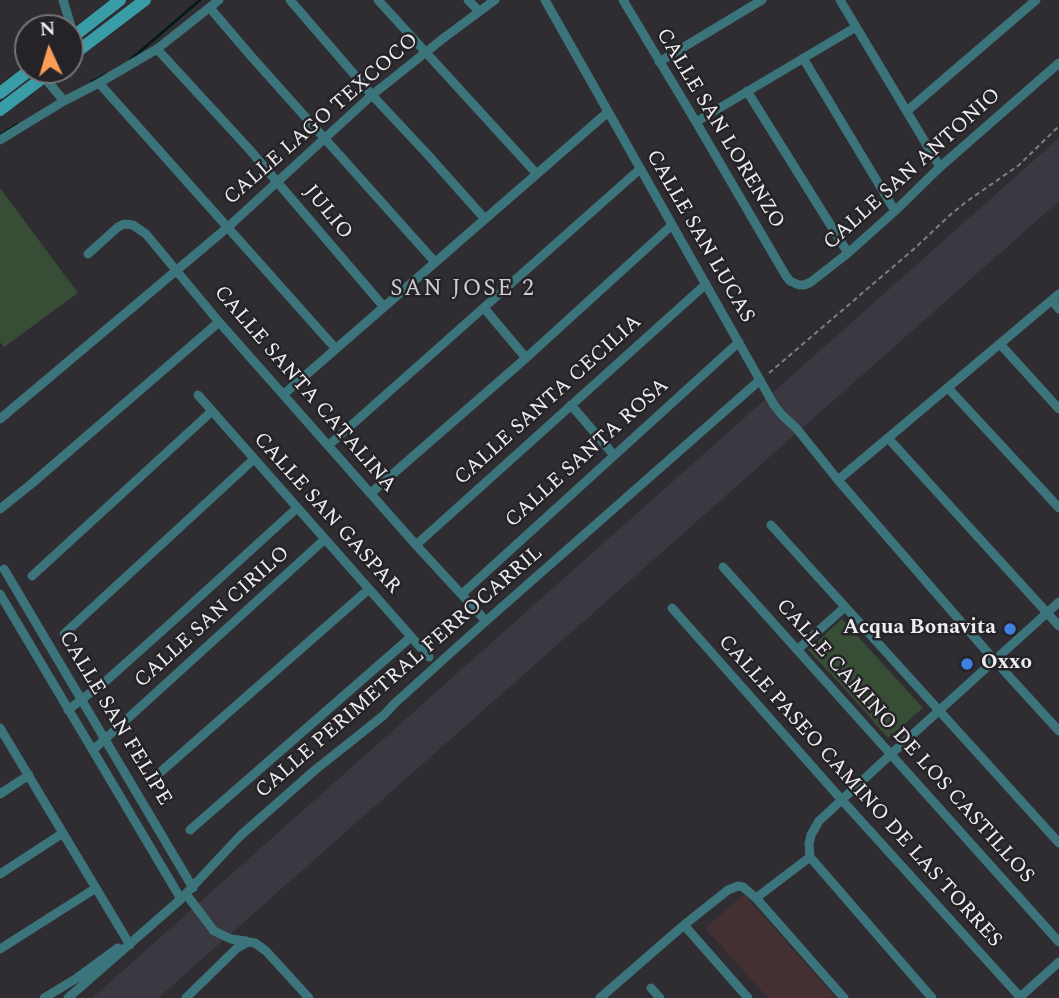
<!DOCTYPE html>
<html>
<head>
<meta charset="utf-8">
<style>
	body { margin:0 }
	#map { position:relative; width:1059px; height:998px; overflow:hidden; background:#2f2d31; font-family:Spectral,serif }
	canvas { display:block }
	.north { position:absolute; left:14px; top:14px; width:70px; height:70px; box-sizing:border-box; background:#252327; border:2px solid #757477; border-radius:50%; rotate:356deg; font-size:19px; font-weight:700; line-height:28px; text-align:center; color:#eeedef }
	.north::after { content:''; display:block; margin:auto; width:24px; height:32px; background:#fd9c56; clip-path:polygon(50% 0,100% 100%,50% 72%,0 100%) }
</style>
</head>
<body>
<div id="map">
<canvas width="1059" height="998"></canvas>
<div class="north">N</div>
</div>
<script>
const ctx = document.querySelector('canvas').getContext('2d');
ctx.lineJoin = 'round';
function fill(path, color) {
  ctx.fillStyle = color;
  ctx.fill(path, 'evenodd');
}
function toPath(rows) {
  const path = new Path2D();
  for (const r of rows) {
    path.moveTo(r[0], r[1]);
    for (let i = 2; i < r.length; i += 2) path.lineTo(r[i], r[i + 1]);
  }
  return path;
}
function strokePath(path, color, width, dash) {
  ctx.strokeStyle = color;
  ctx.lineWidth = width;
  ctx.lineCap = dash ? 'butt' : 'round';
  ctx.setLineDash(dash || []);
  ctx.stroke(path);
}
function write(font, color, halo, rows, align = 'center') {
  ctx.font = font + ' Spectral,serif';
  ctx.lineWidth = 5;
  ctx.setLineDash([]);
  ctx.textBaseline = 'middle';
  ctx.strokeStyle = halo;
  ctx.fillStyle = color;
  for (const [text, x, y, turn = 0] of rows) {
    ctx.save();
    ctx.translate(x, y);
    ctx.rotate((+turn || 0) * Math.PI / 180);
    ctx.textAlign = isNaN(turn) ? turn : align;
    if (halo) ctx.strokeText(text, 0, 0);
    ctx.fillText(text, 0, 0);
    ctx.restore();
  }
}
const built = toPath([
	[1059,138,1059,201,158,998,92,998]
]);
const education = toPath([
	[744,894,836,998,768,998,705,928]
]);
const green = toPath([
	[0,188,78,293,4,347,0,342],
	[842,619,923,708,888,738,843,687,808,650]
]);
const stream = toPath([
	[130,60,200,0],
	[91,82,106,74],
	[0,135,18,124]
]);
const path = toPath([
	[769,373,915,248,950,215,966,202,1019,165,1059,126]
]);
const minor = toPath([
	[63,0,74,36],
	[290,0,372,95,428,155,485,219],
	[378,0,536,173],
	[468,0,479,11],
	[545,0,774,405,782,415,797,429,838,480,995,661,1059,731],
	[623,0,696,122,786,276,790,281,799,285,804,285,811,282,848,253,895,211,940,167,1059,63],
	[840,0,940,167],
	[210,8,250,55,435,262],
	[157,49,249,149,384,307],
	[803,58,895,211],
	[659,62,762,0],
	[44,77,64,101],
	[99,83,336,349],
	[747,91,848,253],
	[907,111,1036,0],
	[696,122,856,27],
	[0,140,64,101,99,83,157,49,219,0],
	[88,254,118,227,124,224,133,225,146,234,219,322,416,545,486,621],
	[1052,300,1059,309],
	[484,308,526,358],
	[1000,344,1059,409],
	[948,388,1059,508],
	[284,394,608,112],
	[198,395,429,657],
	[571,405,613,454],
	[0,419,228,227,372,95,445,37,495,0],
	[888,438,1059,626],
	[329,445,640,169],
	[838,480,1059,294],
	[371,493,526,358,672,225],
	[0,509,30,485,219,322],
	[771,525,1059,843],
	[416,545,706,284],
	[723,567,1059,942],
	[4,569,193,888],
	[32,576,211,412],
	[0,594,181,899],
	[462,594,739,342],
	[672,608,841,799,1021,998],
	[64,634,254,459],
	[797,650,845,607],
	[68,710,107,680,173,621,297,508],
	[0,728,130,945],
	[93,750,325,539],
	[156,776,369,589],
	[0,794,29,775],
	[190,830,411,637],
	[810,857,809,844,811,835,819,821,891,754,1059,602],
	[810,857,932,998],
	[0,874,63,833],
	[186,894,214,931,231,939,246,941],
	[756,898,810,857],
	[684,925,748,998],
	[0,949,96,888],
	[651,988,660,998],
	[44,998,77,978,118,948],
	[68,998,181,899,240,836,315,770,384,715,394,704,486,621,760,380],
	[186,998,237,948,248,942,255,943,266,951,309,998],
	[600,998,684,925,728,890,738,886,743,887,756,898,844,998],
	[1019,998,1059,962]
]);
const secondary = toPath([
	[70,39,120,0],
	[70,57,145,0],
	[0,93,30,70],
	[0,110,53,70]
]);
const markers = [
	[1010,629,7,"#3f7fe0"],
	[967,664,7,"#3f7fe0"]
];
const streetNames = [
	["CALLE LAGO TEXCOCO",322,120,-41],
	["CALLE SAN LORENZO",719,129,59],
	["CALLE SAN ANTONIO",913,170,-42],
	["JULIO",327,213,50],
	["CALLE SAN LUCAS",699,237,60],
	["CALLE SANTA CATALINA",304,390,49],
	["CALLE SANTA CECILIA",549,401,-42],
	["CALLE SANTA ROSA",588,454,-42],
	["CALLE SAN GASPAR",326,514,48],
	["CALLE SAN CIRILO",213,618,-42],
	["CALLE PERIMETRAL FERROCARRIL",400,673,-41],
	["CALLE SAN FELIPE",114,719,59],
	["CALLE CAMINO DE LOS CASTILLOS",904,742,48],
	["CALLE PASEO CAMINO DE LAS TORRES",859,792,48]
];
const poiNames = [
	["Acqua Bonavita",996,629],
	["Oxxo",981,664,"left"]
];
const neighbourhoodNames = [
	["SAN JOSE 2",463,290]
];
fill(built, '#3b3841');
fill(education, '#442f32');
fill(green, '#374d36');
strokePath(stream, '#02191a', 2.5);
strokePath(path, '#7f7e81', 2, [5, 3.5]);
strokePath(minor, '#3b757b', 9);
strokePath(secondary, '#389da7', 12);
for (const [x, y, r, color] of markers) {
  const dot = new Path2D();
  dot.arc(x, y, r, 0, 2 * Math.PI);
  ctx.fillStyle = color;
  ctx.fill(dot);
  strokePath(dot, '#252327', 2.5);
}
write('21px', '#eeedef', '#252327', streetNames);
write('bold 21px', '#eeedef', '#252327', poiNames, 'right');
ctx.letterSpacing = '2px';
write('23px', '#cfcdd2', '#252327', neighbourhoodNames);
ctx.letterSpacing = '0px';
</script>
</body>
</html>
